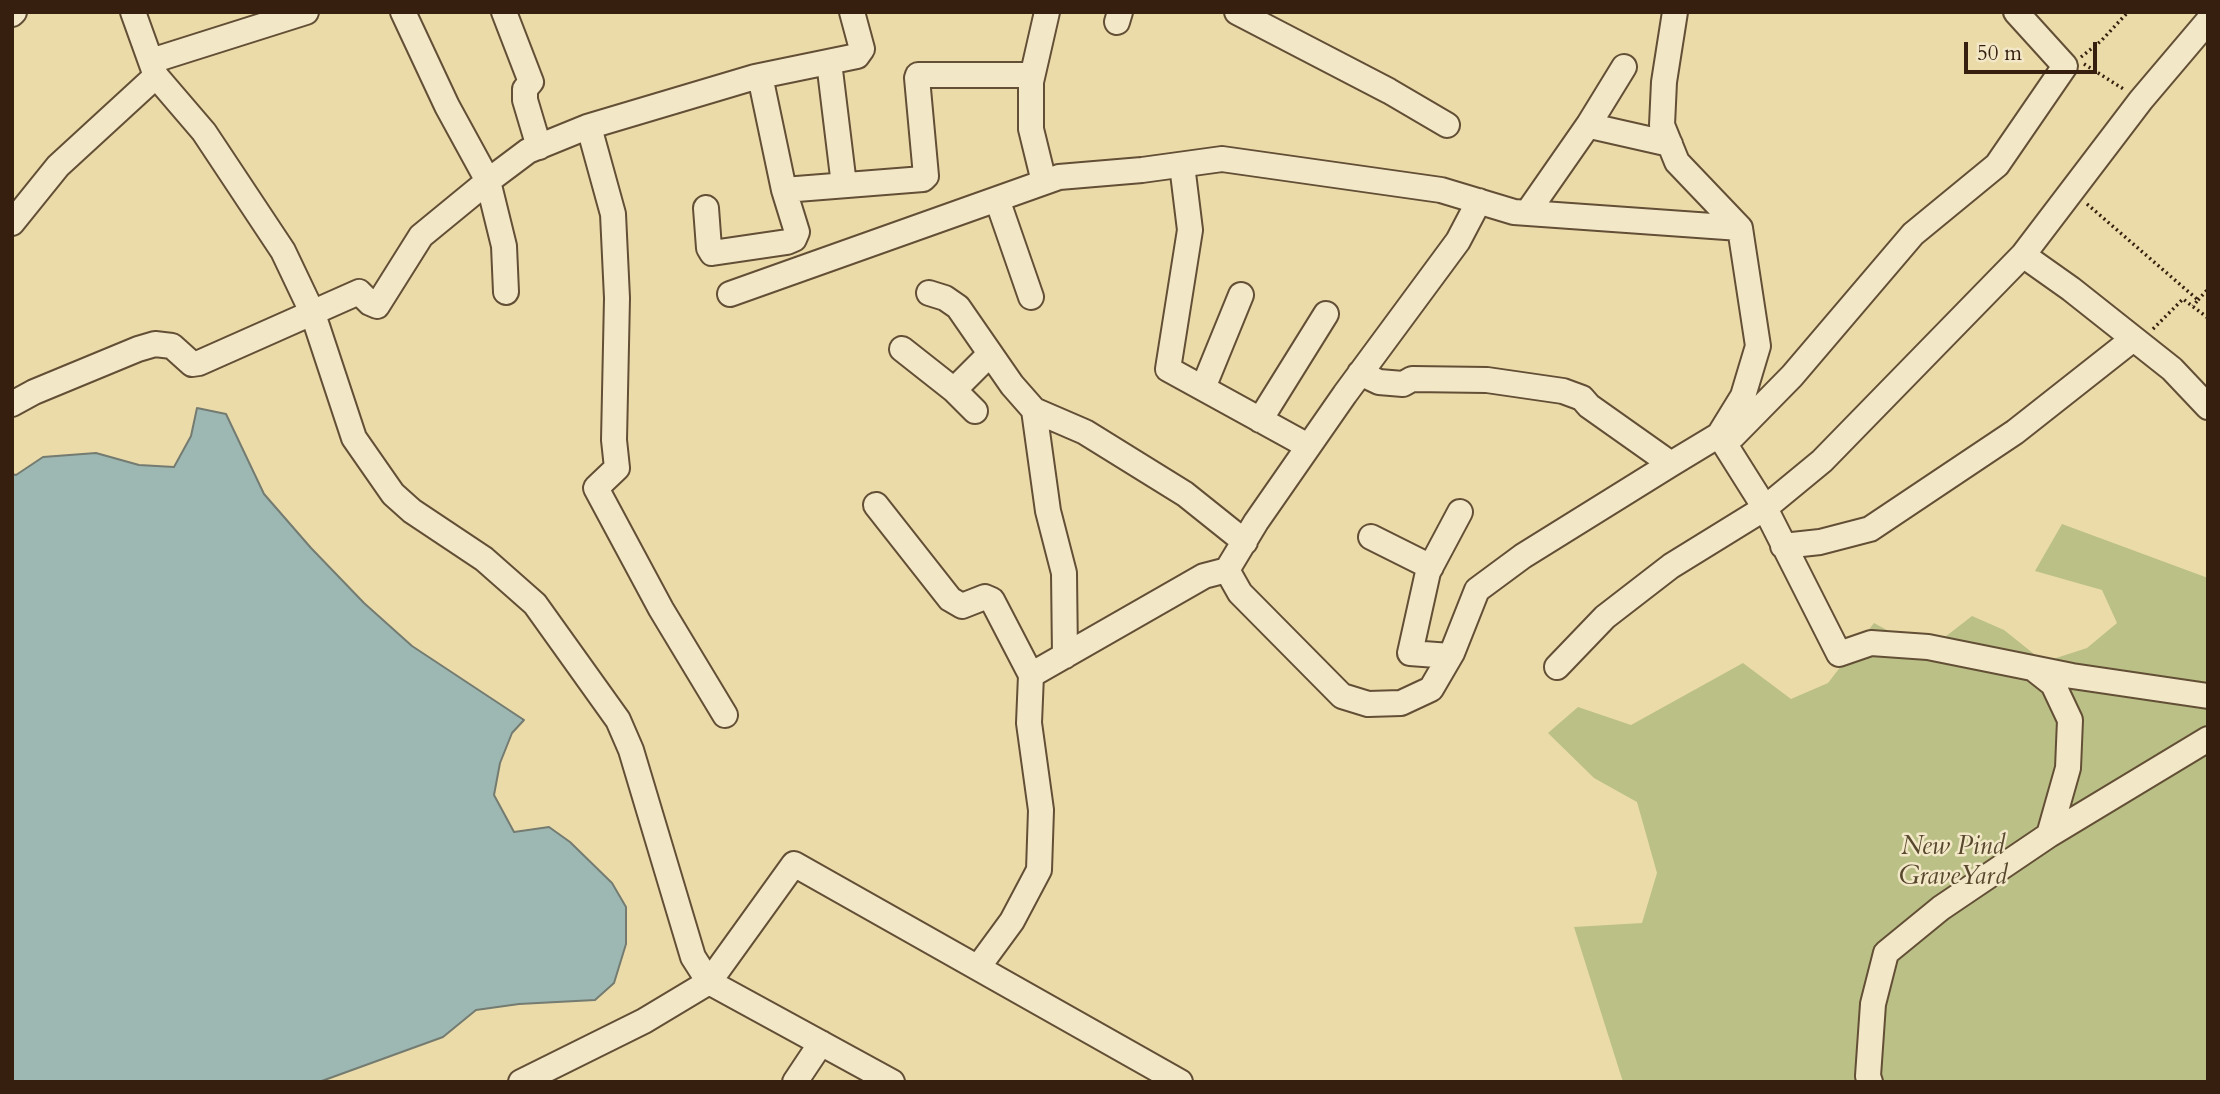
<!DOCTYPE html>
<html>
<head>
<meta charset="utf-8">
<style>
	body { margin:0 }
	#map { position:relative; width:2220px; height:1094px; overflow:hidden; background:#ebdba9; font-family:Cardo,serif }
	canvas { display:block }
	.frame { position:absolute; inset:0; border:14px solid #361f0f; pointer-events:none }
	.scale { position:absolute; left:1964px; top:42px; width:133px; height:32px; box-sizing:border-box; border:4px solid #361f0f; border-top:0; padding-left:9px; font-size:21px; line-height:24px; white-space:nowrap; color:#361f0f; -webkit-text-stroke:5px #f2e8c7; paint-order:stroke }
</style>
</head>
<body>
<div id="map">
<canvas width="2220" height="1094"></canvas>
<div class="frame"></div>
<div class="scale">50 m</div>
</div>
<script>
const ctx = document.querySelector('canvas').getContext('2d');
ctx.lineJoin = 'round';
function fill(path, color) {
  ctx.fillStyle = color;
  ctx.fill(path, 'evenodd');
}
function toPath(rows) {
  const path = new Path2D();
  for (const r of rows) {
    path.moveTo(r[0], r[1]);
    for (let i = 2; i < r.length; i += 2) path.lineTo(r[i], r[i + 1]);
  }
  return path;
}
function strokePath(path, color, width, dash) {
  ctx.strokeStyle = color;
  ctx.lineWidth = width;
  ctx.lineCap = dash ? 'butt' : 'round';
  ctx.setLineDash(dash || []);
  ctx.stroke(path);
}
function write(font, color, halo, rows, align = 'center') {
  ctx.font = font + ' Cardo,serif';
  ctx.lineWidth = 5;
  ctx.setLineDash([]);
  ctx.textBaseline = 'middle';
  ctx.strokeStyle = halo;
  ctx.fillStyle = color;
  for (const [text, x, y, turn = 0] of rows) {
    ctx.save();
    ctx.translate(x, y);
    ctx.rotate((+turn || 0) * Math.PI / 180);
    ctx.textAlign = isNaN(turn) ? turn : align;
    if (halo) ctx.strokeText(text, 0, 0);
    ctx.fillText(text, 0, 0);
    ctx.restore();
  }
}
const green = toPath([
	[2062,524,2208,578,2208,1082,1623,1082,1574,927,1642,923,1657,873,1637,802,1594,778,1548,733,1578,707,1631,725,1743,663,1791,699,1828,683,1874,623,1907,641,1945,637,1972,616,2004,630,2044,662,2087,648,2117,623,2102,590,2035,571]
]);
const water = toPath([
	[197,408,226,414,264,494,311,548,364,603,412,646,524,720,512,733,500,763,494,795,514,832,549,827,570,842,612,883,626,907,626,944,614,983,595,1000,519,1004,476,1010,443,1037,319,1082,12,1082,12,474,16,475,43,457,96,453,139,465,174,467,191,436,197,408]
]);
const path = toPath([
	[2081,57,2101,41,2128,12],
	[2084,64,2125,90],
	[2087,204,2198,300,2193,306],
	[2198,300,2208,289],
	[2153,329,2183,299,2208,318]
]);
const minor = toPath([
	[133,12,156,76,204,132,283,251,313,314,354,438,393,494,412,511,484,559,535,604,618,720,631,750,693,957,709,982,892,1082],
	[403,12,447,106,488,181,504,246,506,292],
	[504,12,531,82,525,89,525,100,539,147],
	[1237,12,1389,91,1447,125],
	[1675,12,1664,82,1662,125,1677,162,1740,228,1758,346,1743,396,1719,435,1765,508,1839,654,1871,643,1928,647,2072,676,2208,696],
	[12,14,14,12],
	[1117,22,1120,12],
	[151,61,306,12],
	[829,62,844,185],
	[1589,124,1595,127,1670,144],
	[589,127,613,214,617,298,614,440,617,468,596,488,661,609,725,715],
	[1182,165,1190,230,1168,369,1308,446],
	[1044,182,1031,129,1031,82,1047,12],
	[784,190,923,179,926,176,917,78,918,75,1032,75],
	[997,199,1031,297],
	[706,208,709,248,712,253,787,242,794,239,797,232,784,190,760,76],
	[1527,213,1589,124,1624,67],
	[12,223,58,166,156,76],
	[2023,255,2071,289,2172,369,2208,407],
	[929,293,945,298,958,307,1012,385,1034,410,1085,432,1185,494,1245,542],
	[730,294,1059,177,1142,170,1222,159,1441,190,1514,212,1740,228],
	[902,349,954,390,975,411],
	[1360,373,1379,382,1403,384,1412,379,1487,380,1563,391,1582,398,1589,406,1671,464],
	[1203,388,1241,295],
	[954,390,990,354],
	[12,404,34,392,138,349,155,344,172,346,192,364,199,363,359,292,370,303,377,306,421,236,488,181,528,151,587,127,755,77,857,56,862,49,852,12],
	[1034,410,1048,511,1064,573,1065,656],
	[1260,420,1326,314],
	[876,505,950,599,962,606,985,597,992,600,1031,675],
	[1371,537,1431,567],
	[1783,546,1820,542,1870,529,2015,432,2133,339],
	[1227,570,1240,593,1342,696,1368,704,1401,703,1431,689,1452,653,1477,590,1523,556,1671,464,1719,435,1733,436,1792,376,1913,234,1997,165,2065,66,2016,12],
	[1450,656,1410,653,1428,572,1460,512],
	[1557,667,1605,617,1671,566,1765,508,1822,461,2023,255,2141,100,2208,21],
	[2049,835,2208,739],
	[979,966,1012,921,1039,870,1041,810,1029,723,1031,675,1204,576,1227,570,1256,522,1345,394,1458,241,1479,201],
	[521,1082,644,1021,709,982,794,864,1180,1082],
	[795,1082,821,1043],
	[1870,1082,1868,1076,1873,1004,1886,953,1941,908,2049,835,2068,768,2070,720,2053,684,2034,669]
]);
const parkNames = [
	["New Pind",1953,848],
	["GraveYard",1953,878]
];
fill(green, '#bac086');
fill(water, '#9db8b3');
strokePath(water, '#747b71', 2);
strokePath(minor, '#634e36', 28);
strokePath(path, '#361f0f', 3.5, [2, 3.5]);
strokePath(minor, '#f2e8c7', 24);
write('italic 26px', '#57472d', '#f2e8c7', parkNames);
</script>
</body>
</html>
